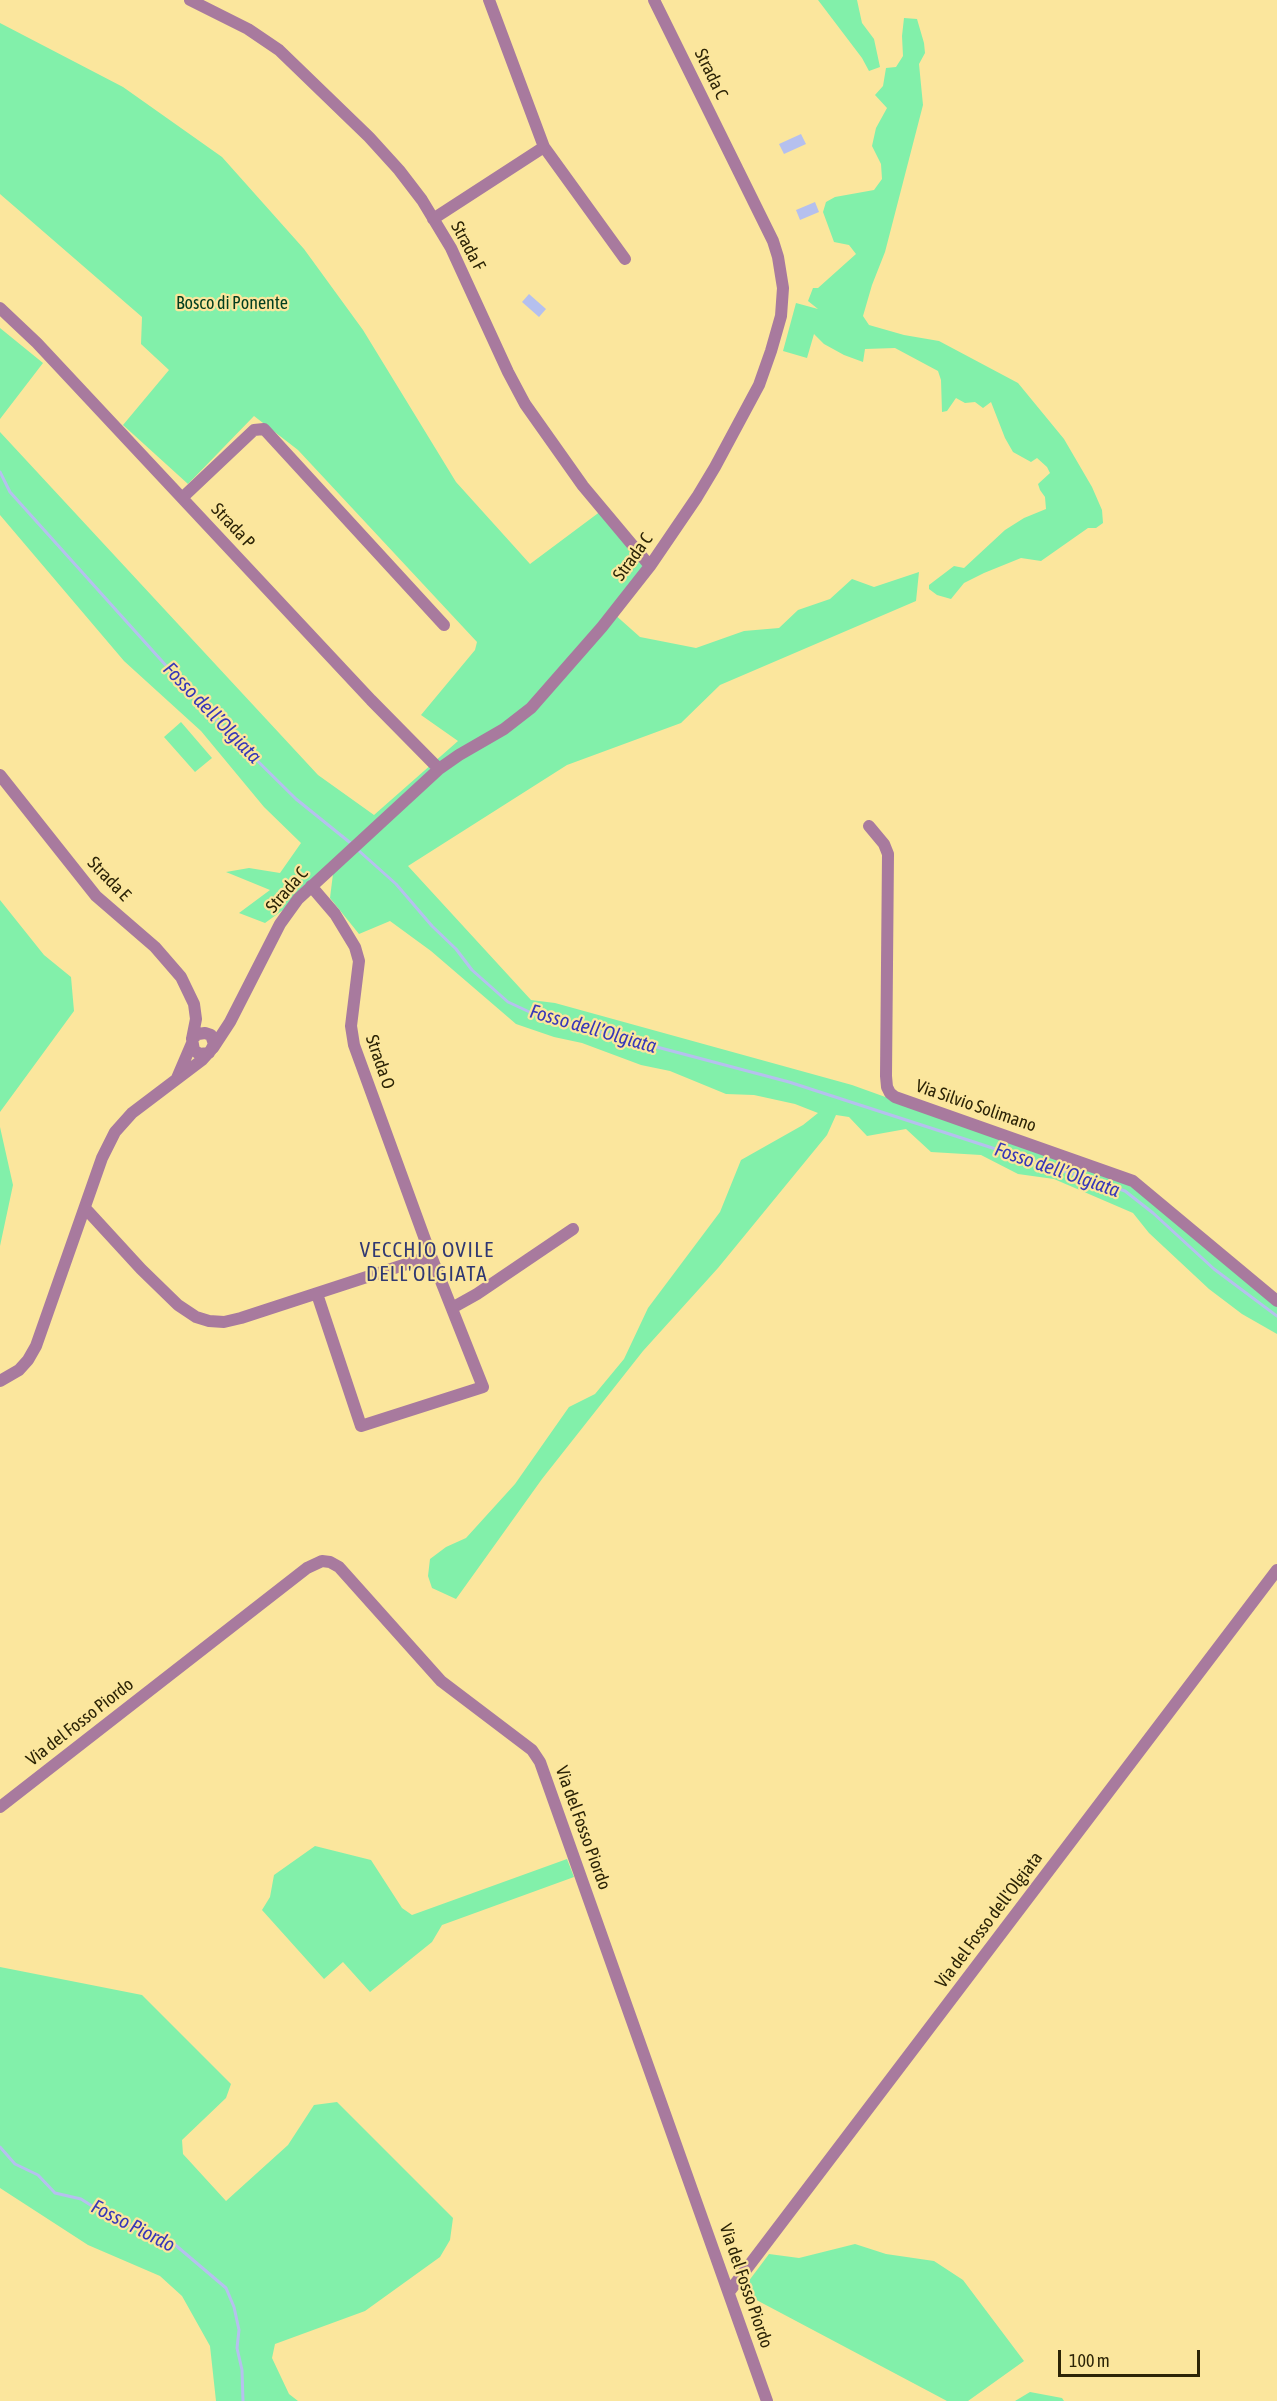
<!DOCTYPE html>
<html>
<head>
<meta charset="utf-8">
<style>
	body { margin:0 }
	#map { position:relative; width:1277px; height:2401px; overflow:hidden; background:#fbe69d; font-family:"Asap Condensed",sans-serif }
	canvas { display:block }
	.scale { position:absolute; left:1058px; top:2350px; width:142px; height:27px; box-sizing:border-box; border:3px solid #2c2406; border-top:0; padding-left:8px; font-size:18px; line-height:21px; white-space:nowrap; color:#2c2406; -webkit-text-stroke:4px #fbe69d; paint-order:stroke }
</style>
</head>
<body>
<div id="map">
<canvas width="1277" height="2401"></canvas>
<div class="scale">100 m</div>
</div>
<script>
const ctx = document.querySelector('canvas').getContext('2d');
ctx.lineJoin = 'round';
function fill(path, color) {
  ctx.fillStyle = color;
  ctx.fill(path, 'evenodd');
}
function toPath(rows) {
  const path = new Path2D();
  for (const r of rows) {
    path.moveTo(r[0], r[1]);
    for (let i = 2; i < r.length; i += 2) path.lineTo(r[i], r[i + 1]);
  }
  return path;
}
function strokePath(path, color, width, dash) {
  ctx.strokeStyle = color;
  ctx.lineWidth = width;
  ctx.lineCap = dash ? 'butt' : 'round';
  ctx.setLineDash(dash || []);
  ctx.stroke(path);
}
function write(font, color, halo, rows, align = 'center') {
  ctx.font = font + ' "Asap Condensed",sans-serif';
  ctx.lineWidth = 4.5;
  ctx.setLineDash([]);
  ctx.textBaseline = 'middle';
  ctx.strokeStyle = halo;
  ctx.fillStyle = color;
  for (const [text, x, y, turn = 0] of rows) {
    ctx.save();
    ctx.translate(x, y);
    ctx.rotate((+turn || 0) * Math.PI / 180);
    ctx.textAlign = isNaN(turn) ? turn : align;
    if (halo) ctx.strokeText(text, 0, 0);
    ctx.fillText(text, 0, 0);
    ctx.restore();
  }
}
const green = toPath([
	[818,0,857,0,862,23,874,39,880,67,869,71,862,58],
	[904,18,917,19,924,43,925,53,919,64,923,105,885,252,872,285,863,316,869,325,904,335,939,341,1018,383,1064,439,1092,487,1102,510,1103,523,1096,528,1088,528,1041,561,1021,558,984,573,964,583,951,599,937,595,929,589,929,585,954,566,964,568,1005,530,1024,518,1046,509,1045,497,1040,490,1038,484,1050,473,1047,467,1037,458,1031,462,1013,452,1005,438,991,402,983,408,975,402,965,403,956,398,947,411,942,412,941,380,938,371,895,348,865,349,863,362,844,355,824,344,814,334,807,358,783,351,796,303,818,309,808,301,813,288,818,288,856,254,849,245,834,242,823,212,826,202,835,197,874,190,882,179,881,164,872,146,876,128,887,108,875,95,883,86,886,68,896,67,903,56,902,36],
	[0,23,123,87,222,157,304,249,363,330,456,482,530,564,601,511,650,566,613,613,640,637,696,648,744,631,779,628,798,610,830,599,852,579,874,587,919,572,916,601,720,685,681,723,567,765,408,866,531,1000,555,1003,852,1085,1130,1185,1277,1306,1277,1334,1242,1314,1209,1289,1149,1233,1133,1213,1054,1179,1018,1174,981,1155,931,1152,906,1129,867,1136,849,1117,836,1115,827,1135,718,1268,643,1351,542,1479,456,1599,432,1588,428,1576,430,1559,446,1547,466,1538,515,1484,569,1407,595,1394,624,1359,648,1308,720,1212,741,1160,803,1125,818,1113,795,1104,754,1095,726,1094,670,1071,641,1065,582,1043,554,1037,516,1024,431,951,390,921,359,934,330,898,333,874,265,923,239,913,270,890,226,872,249,868,280,873,301,843,264,807,201,731,124,661,0,515,0,432,318,775,374,815,458,741,421,715,475,650,477,642,298,450,254,416,188,484,123,425,169,370,141,344,142,317,0,194],
	[0,328,43,363,0,419],
	[181,722,212,758,195,772,164,737],
	[0,900,44,955,71,977,74,1011,0,1112],
	[0,1127,13,1185,0,1246],
	[315,1846,371,1860,402,1908,412,1915,567,1859,574,1877,442,1925,432,1942,370,1992,343,1962,324,1979,262,1910,270,1897,274,1875],
	[0,1967,142,1995,231,2084,226,2098,182,2140,183,2154,226,2201,288,2145,314,2105,337,2102,453,2218,450,2240,440,2257,365,2311,275,2344,272,2358,289,2394,298,2401,216,2401,210,2346,182,2296,160,2276,88,2245,0,2188],
	[855,2244,886,2254,934,2261,963,2280,1024,2361,968,2401,947,2401,747,2295,745,2286,769,2254,799,2258],
	[1030,2392,1062,2398,1064,2401,1015,2401]
]);
const water = toPath([
	[801,134,806,144,784,154,779,144],
	[815,202,819,212,800,220,796,210],
	[529,294,546,309,539,317,522,302]
]);
const stream = toPath([
	[0,472,10,492,205,709,296,799,353,845],
	[358,850,396,884,432,926,456,949,472,970,508,1002,536,1015,789,1082,1125,1191,1153,1213,1214,1269,1277,1316],
	[0,2147,15,2164,38,2175,55,2193,81,2199,111,2218,173,2243,226,2288,234,2307,239,2330,237,2348,242,2370,243,2401]
]);
const minor = toPath([
	[190,0,248,29,279,50,369,137,399,170,422,200,451,248,508,372,525,404,583,486,650,566],
	[489,0,544,147,625,259],
	[433,219,544,147],
	[0,308,37,343,371,700,439,769],
	[182,498,254,430,264,429,444,625],
	[0,775,96,896,155,947,181,977,194,1004,196,1019,192,1039],
	[869,826,884,844,888,854,886,1076,887,1087,890,1093,895,1097,1133,1181,1277,1301],
	[311,886,335,914,355,947,359,961,351,1026,354,1045,431,1256,483,1387,361,1426,317,1294],
	[213,1048,230,1022,280,924,298,899,439,769,459,755,504,729,531,708,602,627,650,566,697,497,715,467,759,385,771,351,781,316,783,288,778,257,773,241,654,0],
	[177,1078,192,1043],
	[85,1208,141,1269,178,1305,196,1317,209,1321,224,1322,241,1318,431,1256],
	[452,1308,477,1294,573,1229],
	[0,1381,19,1370,28,1360,36,1346,102,1158,115,1132,132,1113,202,1060,211,1050,214,1044,211,1035,205,1033,198,1034,192,1039,194,1050,199,1054,209,1053],
	[0,1807,307,1568,322,1561,330,1562,339,1567,441,1681,532,1750,540,1762,767,2401],
	[729,2292,1277,1570]
]);
const streetNames = [
	["Strada C",711,74,64],
	["Strada F",468,246,62],
	["Strada P",233,526,47],
	["Strada C",633,557,-54],
	["Strada E",109,879,46],
	["Strada C",287,890,-49],
	["Strada O",380,1062,71],
	["Via Silvio Solimano",976,1106,19],
	["Via del Fosso Piordo",80,1722,-38],
	["Via del Fosso Piordo",583,1828,70],
	["Via del Fosso dell'Olgiata",989,1920,-53],
	["Via del Fosso Piordo",746,2286,71]
];
const parkNames = [
	["Bosco di Ponente",232,303]
];
const waterNames = [
	["Fosso dell’Olgiata",212,713,46],
	["Fosso dell’Olgiata",593,1029,16],
	["Fosso dell’Olgiata",1057,1170,19],
	["Fosso Piordo",133,2226,27]
];
const quarterNames = [
	["VECCHIO OVILE",427,1250],
	["DELL'OLGIATA",427,1274]
];
fill(green, '#82f0aa');
fill(water, '#b5c0ee');
strokePath(stream, '#b5c0ee', 3);
strokePath(minor, '#a87a9e', 12);
write('18px', '#2c2406', '#fbe69d', streetNames);
write('18px', '#023e20', '#fbe69d', parkNames);
write('italic 20px', '#3737b8', '#fbe69d', waterNames);
ctx.letterSpacing = '1.5px';
write('21px', '#303872', '#fbe69d', quarterNames);
ctx.letterSpacing = '0px';
</script>
</body>
</html>
